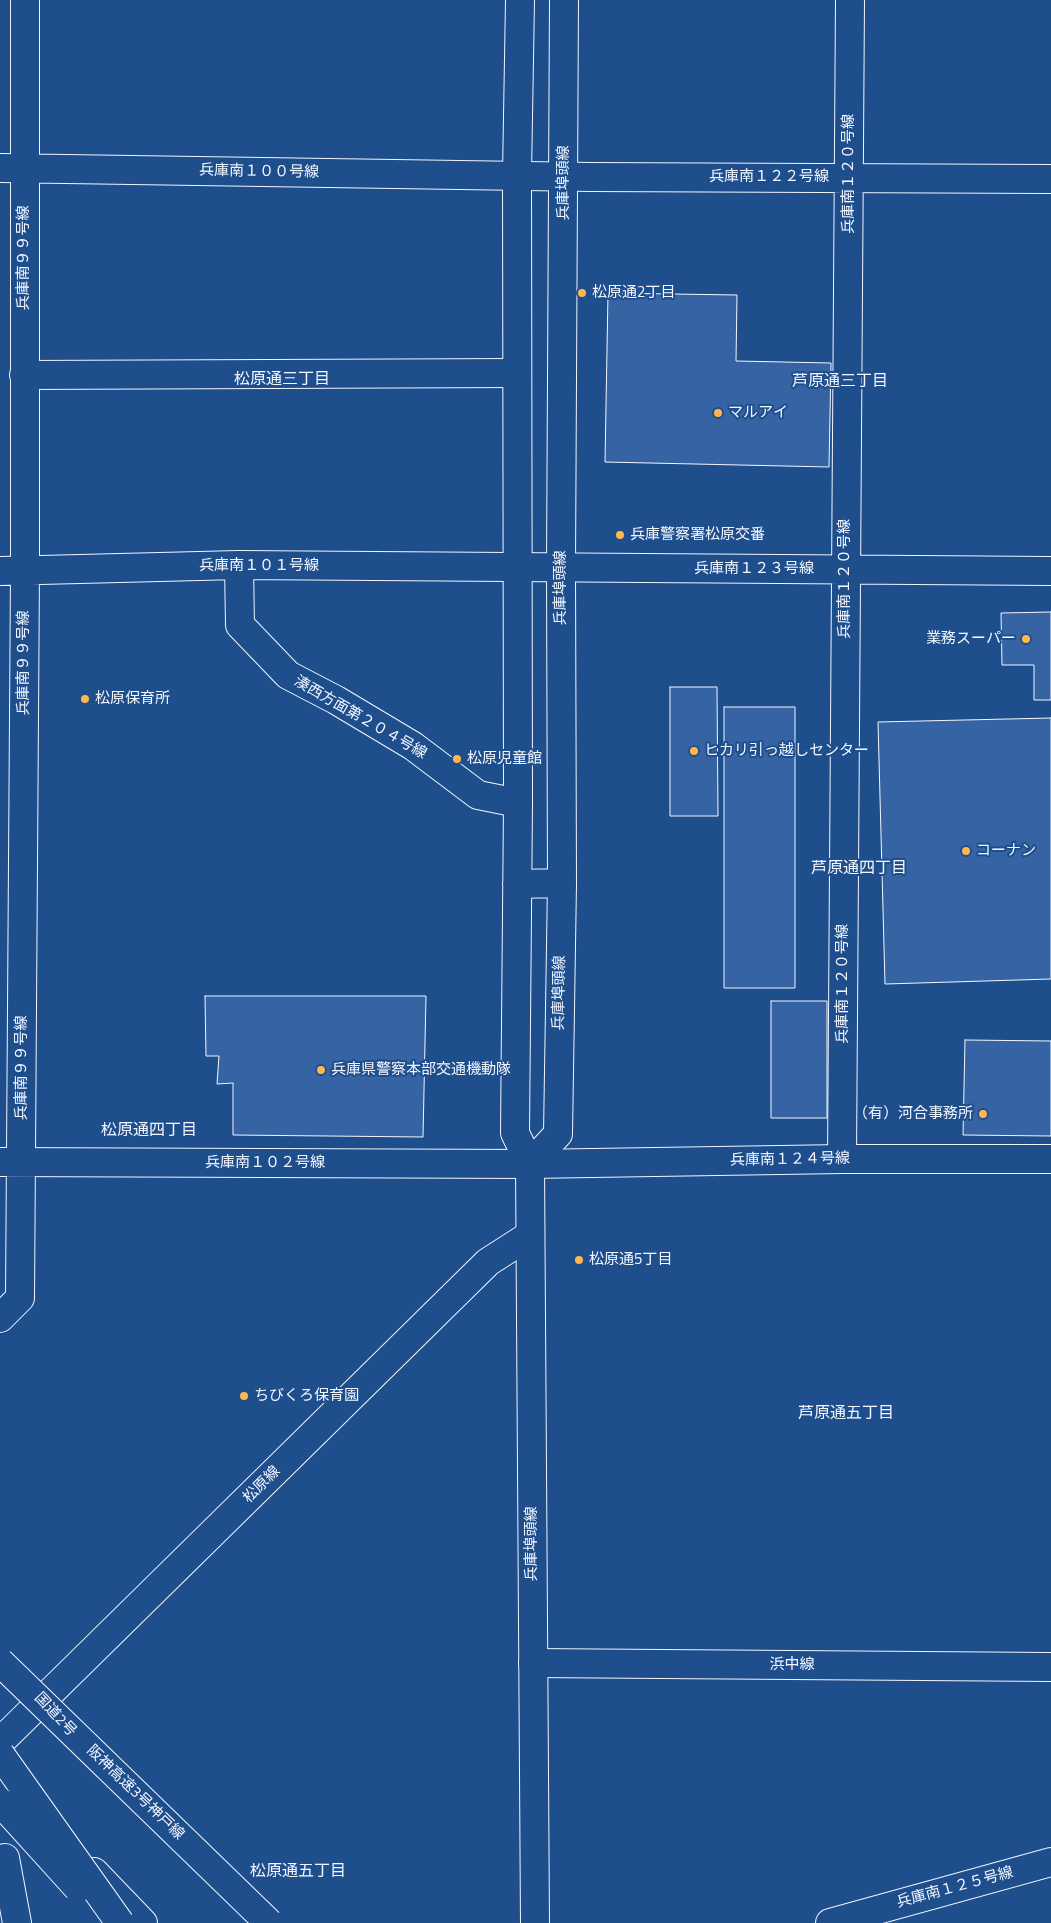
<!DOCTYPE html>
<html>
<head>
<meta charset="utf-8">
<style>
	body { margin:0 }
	canvas { display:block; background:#1f4e8c }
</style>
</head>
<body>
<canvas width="1051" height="1923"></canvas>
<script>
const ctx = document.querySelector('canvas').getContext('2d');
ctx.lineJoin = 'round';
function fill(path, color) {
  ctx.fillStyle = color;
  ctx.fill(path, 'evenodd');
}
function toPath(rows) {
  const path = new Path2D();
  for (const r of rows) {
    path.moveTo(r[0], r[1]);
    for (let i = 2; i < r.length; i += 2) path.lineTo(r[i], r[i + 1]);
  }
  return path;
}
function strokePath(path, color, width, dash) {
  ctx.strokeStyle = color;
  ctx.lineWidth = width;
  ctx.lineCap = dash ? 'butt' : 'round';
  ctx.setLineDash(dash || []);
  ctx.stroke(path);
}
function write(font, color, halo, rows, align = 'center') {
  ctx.font = font + ' "Titillium Web","Noto Sans JP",sans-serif';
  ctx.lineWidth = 4;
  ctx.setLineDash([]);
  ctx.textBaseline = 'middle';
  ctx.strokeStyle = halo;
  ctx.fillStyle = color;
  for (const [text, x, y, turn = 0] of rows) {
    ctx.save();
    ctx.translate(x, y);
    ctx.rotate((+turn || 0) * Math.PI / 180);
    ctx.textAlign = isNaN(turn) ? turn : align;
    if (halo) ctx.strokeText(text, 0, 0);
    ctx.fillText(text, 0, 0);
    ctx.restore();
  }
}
const building = toPath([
	[608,293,737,295,736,361,831,363,829,467,605,462,608,293],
	[1051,612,1051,700,1034,700,1034,665,1002,665,1001,613,1051,612],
	[670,687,717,687,718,816,670,816,670,687],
	[724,707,795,707,795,988,724,988,724,707],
	[1051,718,1051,979,885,984,878,722,1051,718],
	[205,996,426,996,423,1137,233,1135,233,1083,217,1084,219,1056,206,1056,205,996],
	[771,1001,827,1001,827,1118,771,1118,771,1001],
	[965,1040,1051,1041,1051,1136,963,1135,965,1040]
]);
const minor = toPath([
	[0,168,591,177,1051,179],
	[24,375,517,373],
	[239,565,240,625,288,675,336,700,413,746,478,795,518,803],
	[0,571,239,565,1051,571],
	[842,1159,850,0],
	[0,1162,530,1164,842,1159,1051,1159],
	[0,1318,20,1298,25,571,25,0],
	[533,1663,1051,1667],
	[0,1742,488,1262,530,1235],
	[5,1858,17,1923],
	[830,1923,1051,1862]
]);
const major = toPath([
	[520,0,517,175,518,803,515,1133,530,1164,535,1923],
	[517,884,562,883],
	[530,1164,558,1134,562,883,561,568,564,0]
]);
const highway = toPath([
	[0,1779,30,1808],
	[94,1872,143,1923]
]);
const highwayBridge = toPath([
	[0,1662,269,1923],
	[0,1754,120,1923],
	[0,1802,78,1888]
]);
const markers = [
	[582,293,5,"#ffb74d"],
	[718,413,5,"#ffb74d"],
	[620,535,5,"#ffb74d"],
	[1026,639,5,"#ffb74d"],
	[85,699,5,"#ffb74d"],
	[694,751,5,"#ffb74d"],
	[457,759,5,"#ffb74d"],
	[966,851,5,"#ffb74d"],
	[321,1070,5,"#ffb74d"],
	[983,1114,5,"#ffb74d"],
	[579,1260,5,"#ffb74d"],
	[244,1396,5,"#ffb74d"]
];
const streetNames = [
	["兵庫南１００号線",259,172,1],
	["兵庫南１２０号線",849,174,-90],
	["兵庫南１２２号線",769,177],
	["兵庫埠頭線",564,183,-90],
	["兵庫南９９号線",24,258,-90],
	["兵庫南１０１号線",259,566],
	["兵庫南１２３号線",754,569],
	["兵庫南１２０号線",845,579,-90],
	["兵庫埠頭線",561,588,-90],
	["兵庫南９９号線",24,663,-90],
	["湊西方面第２０４号線",360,718,30],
	["兵庫南１２０号線",843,984,-90],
	["兵庫埠頭線",560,993,-89],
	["兵庫南９９号線",22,1068,-90],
	["兵庫南１２４号線",790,1160,-1],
	["兵庫南１０２号線",265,1163],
	["松原線",262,1485,-45],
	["兵庫埠頭線",532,1544,-90],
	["浜中線",792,1665],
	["国道2号",55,1715,47],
	["阪神高速3号神戸線",135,1793,44],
	["兵庫南１２５号線",955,1888,-15]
];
const poiNames = [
	["松原通2丁目",592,293],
	["マルアイ",728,413],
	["兵庫警察署松原交番",630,535],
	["業務スーパー",1016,639,"right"],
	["松原保育所",95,699],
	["ヒカリ引っ越しセンター",704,751],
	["松原児童館",467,759],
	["コーナン",976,851],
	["兵庫県警察本部交通機動隊",331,1070],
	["（有）河合事務所",973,1114,"right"],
	["松原通5丁目",589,1260],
	["ちびくろ保育園",254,1396]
];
const neighbourhoodNames = [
	["松原通三丁目",282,380],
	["芦原通三丁目",840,382],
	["芦原通四丁目",859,869],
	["松原通四丁目",149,1131],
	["芦原通五丁目",846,1414],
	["松原通五丁目",298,1872]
];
fill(building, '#3563a3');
strokePath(building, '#f2f6ff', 1);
strokePath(minor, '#f2f6ff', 30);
strokePath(major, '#f2f6ff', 30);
strokePath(highway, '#f2f6ff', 30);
strokePath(minor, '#1f4e8c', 28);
strokePath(major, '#1f4e8c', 28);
strokePath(highway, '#1f4e8c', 28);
strokePath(highwayBridge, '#f2f6ff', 30, []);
strokePath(highwayBridge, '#1f4e8c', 28);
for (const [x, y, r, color] of markers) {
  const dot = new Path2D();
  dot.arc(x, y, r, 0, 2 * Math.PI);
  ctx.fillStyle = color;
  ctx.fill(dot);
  strokePath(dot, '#1f4e8c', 2);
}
write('15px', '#f2f6ff', '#1f4e8c', streetNames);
write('15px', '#f2f6ff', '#1f4e8c', poiNames, 'left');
write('16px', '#f2f6ff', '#1f4e8c', neighbourhoodNames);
</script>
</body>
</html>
